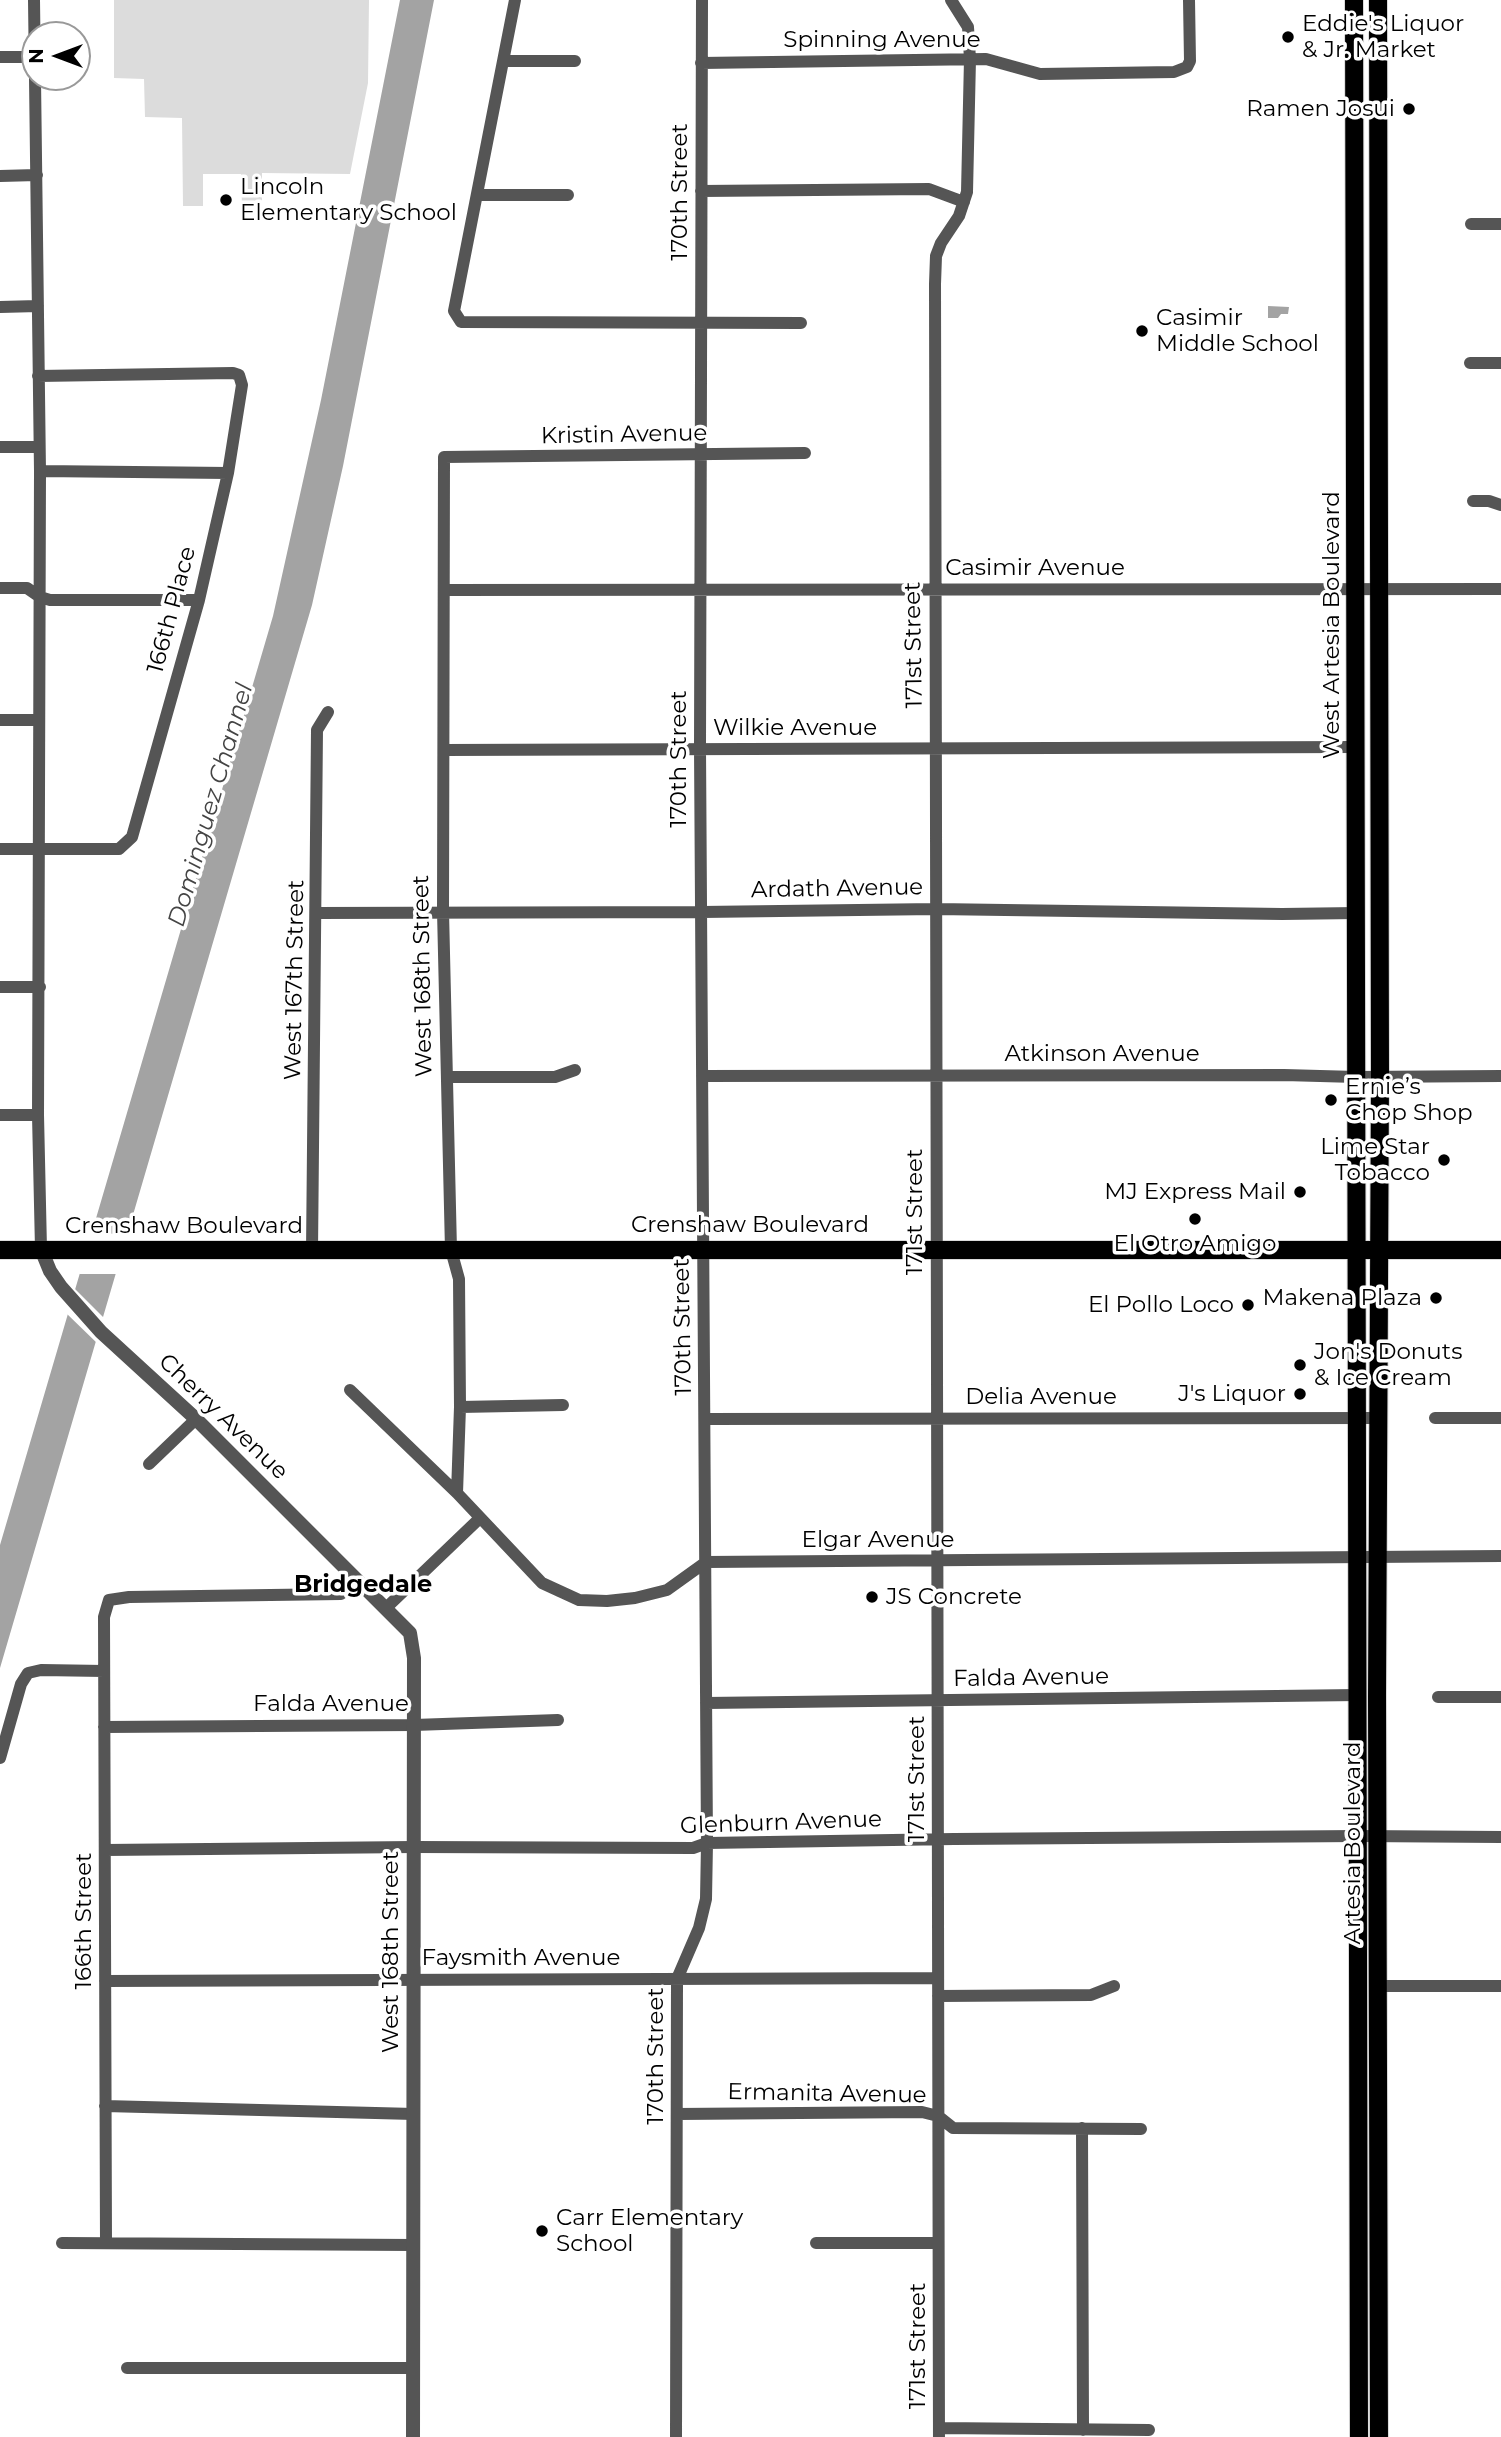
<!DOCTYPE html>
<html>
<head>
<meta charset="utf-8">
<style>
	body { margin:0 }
	#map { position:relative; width:1501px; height:2437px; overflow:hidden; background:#fff; font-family:Montserrat,sans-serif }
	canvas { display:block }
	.north { position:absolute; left:21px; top:21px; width:70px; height:70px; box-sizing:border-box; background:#fff; border:2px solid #999; border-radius:50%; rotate:270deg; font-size:19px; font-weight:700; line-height:28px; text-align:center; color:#000 }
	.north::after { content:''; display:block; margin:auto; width:24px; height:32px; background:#000; clip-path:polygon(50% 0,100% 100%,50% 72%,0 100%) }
</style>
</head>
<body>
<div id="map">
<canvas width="1501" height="2437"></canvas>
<div class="north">N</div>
</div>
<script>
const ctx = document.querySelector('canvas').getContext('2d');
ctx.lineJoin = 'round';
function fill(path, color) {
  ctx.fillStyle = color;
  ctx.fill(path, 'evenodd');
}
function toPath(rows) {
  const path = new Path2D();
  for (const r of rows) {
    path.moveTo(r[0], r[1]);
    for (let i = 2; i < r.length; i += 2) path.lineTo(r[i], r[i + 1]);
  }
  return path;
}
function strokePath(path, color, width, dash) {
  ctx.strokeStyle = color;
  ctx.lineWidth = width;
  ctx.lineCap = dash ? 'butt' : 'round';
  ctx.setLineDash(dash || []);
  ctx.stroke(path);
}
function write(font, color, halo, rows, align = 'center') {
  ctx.font = font + ' Montserrat,sans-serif';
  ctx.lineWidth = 7;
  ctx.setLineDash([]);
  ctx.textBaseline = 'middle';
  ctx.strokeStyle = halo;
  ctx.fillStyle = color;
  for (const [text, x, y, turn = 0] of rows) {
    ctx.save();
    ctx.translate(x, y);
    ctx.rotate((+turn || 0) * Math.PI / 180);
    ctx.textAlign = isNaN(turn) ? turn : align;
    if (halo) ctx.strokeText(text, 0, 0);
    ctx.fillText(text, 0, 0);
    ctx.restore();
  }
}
const green = toPath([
	[114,0,369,0,368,83,350,174,262,173,262,206,242,206,241,174,203,174,203,206,183,206,182,118,145,117,144,79,114,78]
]);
const water = toPath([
	[400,0,434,0,343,466,312,605,0,1668,0,1545,273,616,321,400],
	[1268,306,1289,307,1288,314,1281,314,1278,318,1268,318]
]);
const pier = toPath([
	[90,1233,131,1234,118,1274,79,1274],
	[74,1288,105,1319,98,1344,66,1313]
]);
const minor = toPath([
	[34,0,40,471,38,1115,41,1249],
	[515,0,454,311,461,322,801,323],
	[0,57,33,57],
	[503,61,575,61],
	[701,63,986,59,1040,74,1174,72,1187,67,1190,61,1189,0],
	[0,176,37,175],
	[701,191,929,189,964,202],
	[477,195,568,195],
	[1471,224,1501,224],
	[0,307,38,306],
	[1470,363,1501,363],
	[0,447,39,447],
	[40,471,228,473],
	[1473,501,1489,501,1501,505],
	[0,588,27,588,40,597,50,600,199,600],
	[444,590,1501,589],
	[0,720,38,720],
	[444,750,1356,747],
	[0,849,119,849,132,837,199,600,228,473,242,385,239,375,233,373,38,376],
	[317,913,702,912,936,909,1282,914,1357,913],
	[0,987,40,987],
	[702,1076,1284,1075,1356,1077,1501,1076],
	[448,1077,555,1077,575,1070],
	[0,1115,38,1115],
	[312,1251,317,730,328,712],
	[350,1390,457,1493,542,1583,579,1600,607,1601,635,1598,667,1590,706,1562,1501,1556],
	[460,1407,563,1405],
	[1435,1418,1501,1418],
	[705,1419,1378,1418],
	[149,1464,196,1419],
	[457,1493,460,1407,459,1279,451,1250,443,911,444,457,805,453],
	[386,1608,480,1518],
	[1438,1697,1501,1697],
	[706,1703,1358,1695],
	[104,1727,414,1725,558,1720],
	[0,1758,21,1684,28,1673,41,1670,104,1671],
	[105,1850,414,1847,693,1848,707,1843,954,1839,1359,1836,1501,1837],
	[105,1981,938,1978],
	[1378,1986,1501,1986],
	[938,1996,1091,1995,1114,1986],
	[105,2106,414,2114],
	[677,2114,922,2112,938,2116,953,2128,1141,2129],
	[1082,2128,1083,2430],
	[62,2243,414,2245],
	[106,2243,104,1617,109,1600,129,1597,341,1594,357,1580],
	[816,2243,938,2243],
	[127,2368,413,2368],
	[939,2428,1149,2430],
	[676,2437,677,1979,699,1928,706,1899,707,1843,700,748,702,0],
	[939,2437,935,284,936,256,941,243,959,216,967,192,970,59,968,27,951,0]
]);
const tertiary = toPath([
	[41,1249,50,1271,61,1287,101,1332,196,1419,410,1633,414,1658,413,2437]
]);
const primary = toPath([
	[1354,0,1359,2437],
	[1378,0,1380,1077,1377,1696,1379,2437],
	[0,1250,1501,1250]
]);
const markers = [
	[1288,37,7,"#000"],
	[1409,109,7,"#000"],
	[226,200,7,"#000"],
	[1142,331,7,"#000"],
	[1331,1100,7,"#000"],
	[1444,1160,7,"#000"],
	[1300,1192,7,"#000"],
	[1195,1219,7,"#000"],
	[1436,1298,7,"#000"],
	[1248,1305,7,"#000"],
	[1300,1365,7,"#000"],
	[1300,1394,7,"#000"],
	[872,1597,7,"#000"],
	[542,2231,7,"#000"]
];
const poiNames = [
	["Eddie's Liquor",1302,24],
	["& Jr. Market",1302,50],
	["Ramen Josui",1395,109,"right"],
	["Lincoln",240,187],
	["Elementary School",240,213],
	["Casimir",1156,318],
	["Middle School",1156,344],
	["Ernie’s",1345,1087],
	["Chop Shop",1345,1113],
	["Lime Star",1430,1147,"right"],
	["Tobacco",1430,1173,"right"],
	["MJ Express Mail",1286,1192,"right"],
	["El Otro Amigo",1195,1244,"center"],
	["Makena Plaza",1422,1298,"right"],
	["El Pollo Loco",1234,1305,"right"],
	["Jon's Donuts",1314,1352],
	["& Ice Cream",1314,1378],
	["J's Liquor",1286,1394,"right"],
	["JS Concrete",886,1597],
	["Carr Elementary",556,2218],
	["School",556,2244]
];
const streetNames = [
	["Spinning Avenue",882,40],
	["170th Street",680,192,-90],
	["Kristin Avenue",624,435,-1],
	["Casimir Avenue",1035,568],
	["166th Place",172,610,-75],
	["West Artesia Boulevard",1332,625,-90],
	["171st Street",914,645,-91],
	["Wilkie Avenue",795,728],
	["170th Street",679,759,-90],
	["Ardath Avenue",837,889,-1],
	["West 168th Street",423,976,-91],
	["West 167th Street",295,980,-89],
	["Atkinson Avenue",1102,1054],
	["171st Street",915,1212,-90],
	["Crenshaw Boulevard",750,1225],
	["Crenshaw Boulevard",184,1226],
	["170th Street",683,1327,-91],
	["Delia Avenue",1041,1397],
	["Cherry Avenue",223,1417,44],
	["Elgar Avenue",878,1540],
	["Falda Avenue",1031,1678,-1],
	["Falda Avenue",331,1704],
	["171st Street",917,1779,-90],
	["Glenburn Avenue",781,1823,-2],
	["Artesia Boulevard",1353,1843,-90],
	["166th Street",84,1921,-90],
	["West 168th Street",391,1952,-90],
	["Faysmith Avenue",521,1958],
	["170th Street",656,2056,-90],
	["Ermanita Avenue",827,2094,1],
	["171st Street",918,2346,-90]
];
const waterNames = [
	["Dominguez Channel",211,805,-74]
];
const neighbourhoodNames = [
	["Bridgedale",363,1585]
];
fill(green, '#dcdcdc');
fill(water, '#a3a3a3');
fill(pier, '#fff');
strokePath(primary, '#dbdbdb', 20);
strokePath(minor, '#555', 12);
strokePath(tertiary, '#555', 14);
strokePath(primary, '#000', 18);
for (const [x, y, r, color] of markers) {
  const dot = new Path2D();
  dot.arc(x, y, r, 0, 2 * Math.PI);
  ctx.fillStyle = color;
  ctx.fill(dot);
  strokePath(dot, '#fff', 2.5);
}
write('23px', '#000', '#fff', poiNames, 'left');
write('23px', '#000', '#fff', streetNames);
write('italic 24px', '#444', '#fff', waterNames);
write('bold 24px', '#000', '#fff', neighbourhoodNames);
</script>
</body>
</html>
